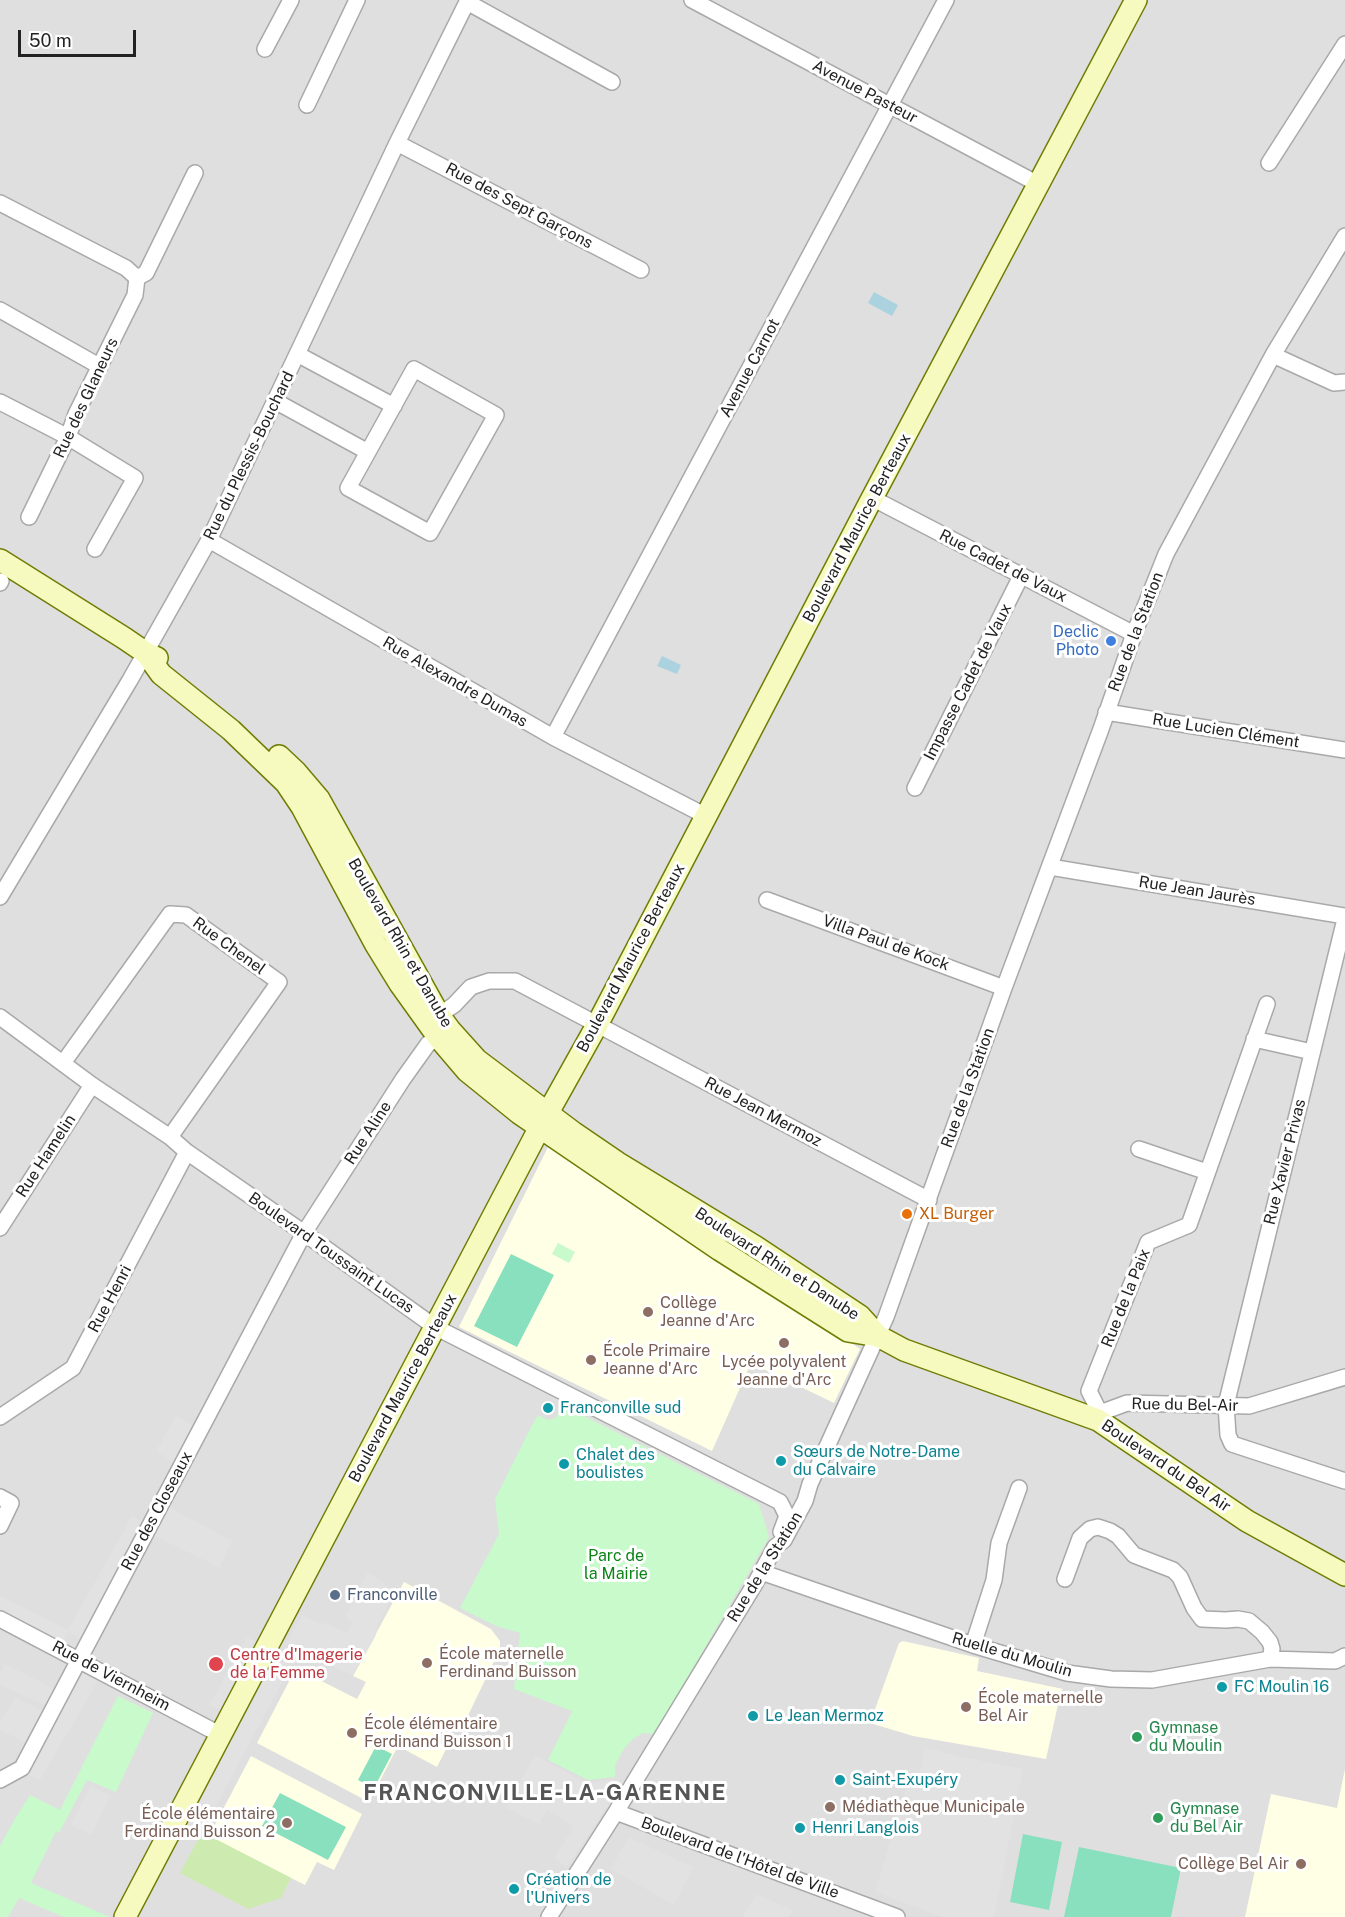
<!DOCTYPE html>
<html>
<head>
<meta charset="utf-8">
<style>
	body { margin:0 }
	#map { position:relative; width:1345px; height:1917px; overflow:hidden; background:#f2efe9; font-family:"Public Sans",sans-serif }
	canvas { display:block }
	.scale { position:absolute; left:18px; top:30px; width:118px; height:27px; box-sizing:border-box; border:3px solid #222; border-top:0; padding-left:8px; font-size:18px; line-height:21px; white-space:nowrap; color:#222; -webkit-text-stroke:4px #fff; paint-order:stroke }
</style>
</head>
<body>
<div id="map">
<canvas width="1345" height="1917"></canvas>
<div class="scale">50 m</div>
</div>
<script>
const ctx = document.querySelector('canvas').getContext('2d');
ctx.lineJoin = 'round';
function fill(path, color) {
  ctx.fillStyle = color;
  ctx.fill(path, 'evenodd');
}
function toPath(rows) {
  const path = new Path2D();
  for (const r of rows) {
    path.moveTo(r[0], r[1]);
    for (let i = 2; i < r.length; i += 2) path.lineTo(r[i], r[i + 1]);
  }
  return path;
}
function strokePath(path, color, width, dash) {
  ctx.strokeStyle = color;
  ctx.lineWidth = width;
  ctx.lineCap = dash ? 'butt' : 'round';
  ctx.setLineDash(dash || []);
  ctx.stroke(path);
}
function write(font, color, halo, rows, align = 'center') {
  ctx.font = font + ' "Public Sans",sans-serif';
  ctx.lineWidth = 6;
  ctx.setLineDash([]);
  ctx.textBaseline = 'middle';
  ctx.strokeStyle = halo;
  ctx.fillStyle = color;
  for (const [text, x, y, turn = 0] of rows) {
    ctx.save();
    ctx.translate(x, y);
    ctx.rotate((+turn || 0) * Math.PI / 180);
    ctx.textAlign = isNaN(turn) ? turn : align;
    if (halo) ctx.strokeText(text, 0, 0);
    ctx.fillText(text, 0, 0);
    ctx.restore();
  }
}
const residential = toPath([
	[0,0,1345,0,1345,1917,0,1917]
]);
const education = toPath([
	[548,1147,793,1303,860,1349,834,1403,751,1363,712,1451,459,1327],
	[404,1582,491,1629,500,1641,500,1649,460,1732,445,1724,436,1741,447,1747,437,1767,398,1746,369,1802,257,1743,296,1668,357,1699,366,1682,353,1676],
	[903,1641,979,1658,977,1671,1063,1689,1061,1691,1046,1759,913,1736,870,1723,899,1643],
	[251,1756,362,1814,334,1870,317,1862,305,1885,209,1836],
	[1345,1769,1345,1917,1245,1917,1271,1794,1337,1808]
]);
const grass = toPath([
	[202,1832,291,1878,281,1898,248,1909,180,1873]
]);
const park = toPath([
	[558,1243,575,1252,569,1263,552,1254],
	[562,1405,759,1504,769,1537,655,1734,643,1733,633,1739,623,1750,615,1766,615,1777,588,1780,548,1760,572,1711,514,1689,520,1633,496,1626,460,1608,499,1534,495,1499,531,1427,538,1415,548,1420,556,1418],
	[118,1696,153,1713,116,1792,87,1780,59,1833,56,1831,31,1883,110,1917,64,1917,19,1898,8,1917,0,1917,0,1846,15,1819,30,1795,60,1810]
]);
const pitch = toPath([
	[511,1254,554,1275,517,1347,474,1326],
	[376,1746,392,1754,374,1788,358,1780],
	[280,1793,346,1827,328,1860,262,1826],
	[1023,1834,1062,1842,1049,1910,1010,1902],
	[1079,1847,1181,1868,1171,1917,1064,1917]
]);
const parking = toPath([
	[176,1416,200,1430,180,1468,156,1451],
	[162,1503,232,1541,219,1567,146,1532,87,1644,68,1631,61,1650,0,1619,0,1596,68,1630,132,1516,149,1526],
	[368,1572,395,1591,379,1622,375,1637,353,1676,286,1644,302,1615,322,1625,324,1622,348,1633,352,1623,345,1616],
	[247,1637,266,1647,263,1654,291,1666,202,1832,177,1819,231,1714,209,1705],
	[5,1664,61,1692,75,1668,98,1681,40,1780,17,1770,31,1745,0,1730,0,1722,15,1698,49,1713,51,1708,0,1685,0,1672],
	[925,1747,957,1756,1023,1769,994,1917,943,1917,875,1892,908,1781,920,1771],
	[535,1755,587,1784,614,1779,615,1795,567,1867,554,1858,574,1826,547,1810,539,1824,506,1808],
	[90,1786,110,1795,92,1835,71,1825],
	[628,1837,693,1867,674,1905,611,1869],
	[756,1894,793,1910,789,1917,742,1917]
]);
const water = toPath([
	[874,292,898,305,892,316,868,303],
	[662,656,681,665,677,674,657,666]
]);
const street = toPath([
	[692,0,1038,184],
	[467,2,612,82],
	[265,49,291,0],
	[307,105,357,0],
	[397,143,641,270],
	[1269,163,1345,44],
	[0,203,126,268,137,278],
	[137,278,146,273,195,173],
	[0,310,99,366],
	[297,354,394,406],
	[1273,355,1334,383,1345,382],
	[414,369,496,415,430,533,348,488,414,369],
	[275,401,368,452],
	[0,402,68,437,135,478,95,549],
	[872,498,1134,634],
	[29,517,68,437,76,414,135,295,137,278],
	[209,540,553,737,706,816],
	[0,583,1,581],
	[1106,712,1345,750],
	[553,737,946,0],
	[915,788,1021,576],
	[1050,867,1345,916],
	[0,897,130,680,209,540,397,143,468,0],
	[767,900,1004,988],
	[1345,919,1226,1405,1228,1435,1232,1444,1345,1481],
	[439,1015,454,1005,471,987,489,981,515,981,929,1200],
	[0,1017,92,1085,170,1137,187,1152,304,1233,435,1327,780,1502,787,1516,781,1532],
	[1254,1039,1312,1052],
	[63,1063,170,914,186,915,279,982,170,1137],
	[1139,1149,1207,1172],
	[0,1228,92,1085],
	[1100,1413,1089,1391,1148,1242,1189,1225,1267,1004],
	[1100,1413,1127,1403,1249,1406,1345,1377],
	[0,1417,73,1368,187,1152],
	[0,1497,11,1503,0,1526],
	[761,1572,973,1645,1067,1673,1111,1679,1152,1680,1270,1659],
	[1065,1579,1080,1538,1090,1529,1098,1527,1110,1531,1118,1536,1134,1555,1173,1570,1180,1577,1194,1608,1202,1619,1226,1620,1238,1619,1249,1621,1262,1632,1270,1642,1272,1649,1270,1659,1335,1661,1345,1656],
	[0,1619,221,1735],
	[973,1645,994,1580,999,1543,1019,1488],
	[0,1780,22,1768,304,1233,403,1079,428,1044,438,1037],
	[616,1812,897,1917],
	[549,1917,616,1812,756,1582,775,1547,784,1540,805,1501,810,1484,886,1317,1004,988,1101,729,1134,634,1166,554,1273,355,1345,236]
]);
const secondary = toPath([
	[0,560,124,638,146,653,157,658],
	[146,653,161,674,231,730,286,783,302,807,376,945,400,984,438,1037,467,1071,519,1113,720,1250,848,1331,878,1336,904,1350,1098,1420,1247,1521,1345,1575],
	[279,756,296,772,319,799,439,1015,450,1030,477,1060,574,1133,618,1163,756,1247,860,1316,878,1336],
	[125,1917,540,1127,597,1025,870,502,1136,0]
]);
const markers = [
	[1111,641,6,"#3f7fe0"],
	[907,1214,6,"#e8710a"],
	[648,1312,6,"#8d6e63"],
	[784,1343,6,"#8d6e63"],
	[591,1360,6,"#8d6e63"],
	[548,1408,6,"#0f9aa8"],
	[781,1461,6,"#0f9aa8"],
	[564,1464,6,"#0f9aa8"],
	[335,1595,6,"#5c6f8a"],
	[427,1663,6,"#8d6e63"],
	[216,1664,8,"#e0444e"],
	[1222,1687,6,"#0f9aa8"],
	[966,1707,6,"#8d6e63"],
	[753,1716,6,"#0f9aa8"],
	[352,1733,6,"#8d6e63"],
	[1137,1737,6,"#2e9e5b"],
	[840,1780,6,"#0f9aa8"],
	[830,1807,6,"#8d6e63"],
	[1158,1818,6,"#2e9e5b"],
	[287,1823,6,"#8d6e63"],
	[800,1828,6,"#0f9aa8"],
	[1301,1864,6,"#8d6e63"],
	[514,1889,6,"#0f9aa8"]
];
const streetNames = [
	["Avenue Pasteur",865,92,28],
	["Rue des Sept Garçons",519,206,28],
	["Avenue Carnot",750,368,-62],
	["Rue des Glaneurs",86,398,-65],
	["Rue du Plessis-Bouchard",249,456,-64],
	["Boulevard Maurice Berteaux",857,528,-62],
	["Rue Cadet de Vaux",1003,566,27],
	["Rue de la Station",1136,632,-69],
	["Rue Alexandre Dumas",455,682,30],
	["Impasse Cadet de Vaux",968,682,-63],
	["Rue Lucien Clément",1226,731,9],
	["Rue Jean Jaurès",1197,891,9],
	["Boulevard Rhin et Danube",400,943,60],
	["Villa Paul de Kock",886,943,20],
	["Rue Chenel",229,946,36],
	["Boulevard Maurice Berteaux",631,958,-62],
	["Rue de la Station",968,1088,-70],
	["Rue Jean Mermoz",763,1112,28],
	["Rue Aline",368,1133,-57],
	["Rue Hamelin",46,1156,-57],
	["Rue Xavier Privas",1285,1162,-76],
	["Boulevard Toussaint Lucas",331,1253,35],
	["Boulevard Rhin et Danube",777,1264,33],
	["Rue de la Paix",1126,1298,-68],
	["Rue Henri",110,1299,-62],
	["Boulevard Maurice Berteaux",403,1388,-62],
	["Rue du Bel-Air",1185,1405,1],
	["Boulevard du Bel Air",1166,1466,34],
	["Rue des Closeaux",157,1511,-62],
	["Rue de la Station",765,1567,-58],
	["Ruelle du Moulin",1012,1655,16],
	["Rue de Viernheim",111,1676,28],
	["Boulevard de l'Hôtel de Ville",740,1858,20]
];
const shopNames = [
	["Declic",1099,632],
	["Photo",1099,650]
];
const foodNames = [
	["XL Burger",919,1214]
];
const educationNames = [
	["Collège",660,1303],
	["Jeanne d'Arc",660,1321],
	["École Primaire",603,1351],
	["Jeanne d'Arc",603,1369],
	["Lycée polyvalent",784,1362,"center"],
	["Jeanne d'Arc",784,1380,"center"],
	["École maternelle",439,1654],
	["Ferdinand Buisson",439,1672],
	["École maternelle",978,1698],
	["Bel Air",978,1716],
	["École élémentaire",364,1724],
	["Ferdinand Buisson 1",364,1742],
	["Médiathèque Municipale",842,1807],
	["École élémentaire",275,1814,"right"],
	["Ferdinand Buisson 2",275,1832,"right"],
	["Collège Bel Air",1289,1864,"right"]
];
const cultureNames = [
	["Franconville sud",560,1408],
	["Sœurs de Notre-Dame",793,1452],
	["du Calvaire",793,1470],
	["Chalet des",576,1455],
	["boulistes",576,1473],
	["FC Moulin 16",1234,1687],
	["Le Jean Mermoz",765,1716],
	["Saint-Exupéry",852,1780],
	["Henri Langlois",812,1828],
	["Création de",526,1880],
	["l'Univers",526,1898]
];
const parkNames = [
	["Parc de",616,1556],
	["la Mairie",616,1574]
];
const serviceNames = [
	["Franconville",347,1595]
];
const healthNames = [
	["Centre d'Imagerie",230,1655],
	["de la Femme",230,1673]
];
const leisureNames = [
	["Gymnase",1149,1728],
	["du Moulin",1149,1746],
	["Gymnase",1170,1809],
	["du Bel Air",1170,1827]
];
const districtNames = [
	["FRANCONVILLE-LA-GARENNE",545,1793]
];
fill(residential, '#e0dfdf');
fill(education, '#ffffe5');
fill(grass, '#cdebb0');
fill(park, '#c8facc');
fill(pitch, '#88e0be');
fill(parking, '#e2e2e2');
fill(water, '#aad3df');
strokePath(street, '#a9a9a9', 18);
strokePath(secondary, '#707d05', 24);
strokePath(street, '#fff', 15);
strokePath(secondary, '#f7fabf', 21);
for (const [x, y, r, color] of markers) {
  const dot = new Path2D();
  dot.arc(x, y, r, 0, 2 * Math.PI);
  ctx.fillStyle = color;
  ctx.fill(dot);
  strokePath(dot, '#fff', 2);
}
write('16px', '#222', '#fff', streetNames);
write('16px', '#366cbe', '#fff', shopNames, 'right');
write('16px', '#c56008', '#fff', foodNames, 'left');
write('16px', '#785e54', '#fff', educationNames, 'left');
write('16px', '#0d838f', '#fff', cultureNames, 'left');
write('16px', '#0c8416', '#fff', parkNames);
write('16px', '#4e5e75', '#fff', serviceNames, 'left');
write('16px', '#be3a42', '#fff', healthNames, 'left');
write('16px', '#27864d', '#fff', leisureNames, 'left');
ctx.letterSpacing = '1.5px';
write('bold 22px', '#555', '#fff', districtNames);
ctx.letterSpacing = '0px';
</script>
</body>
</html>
